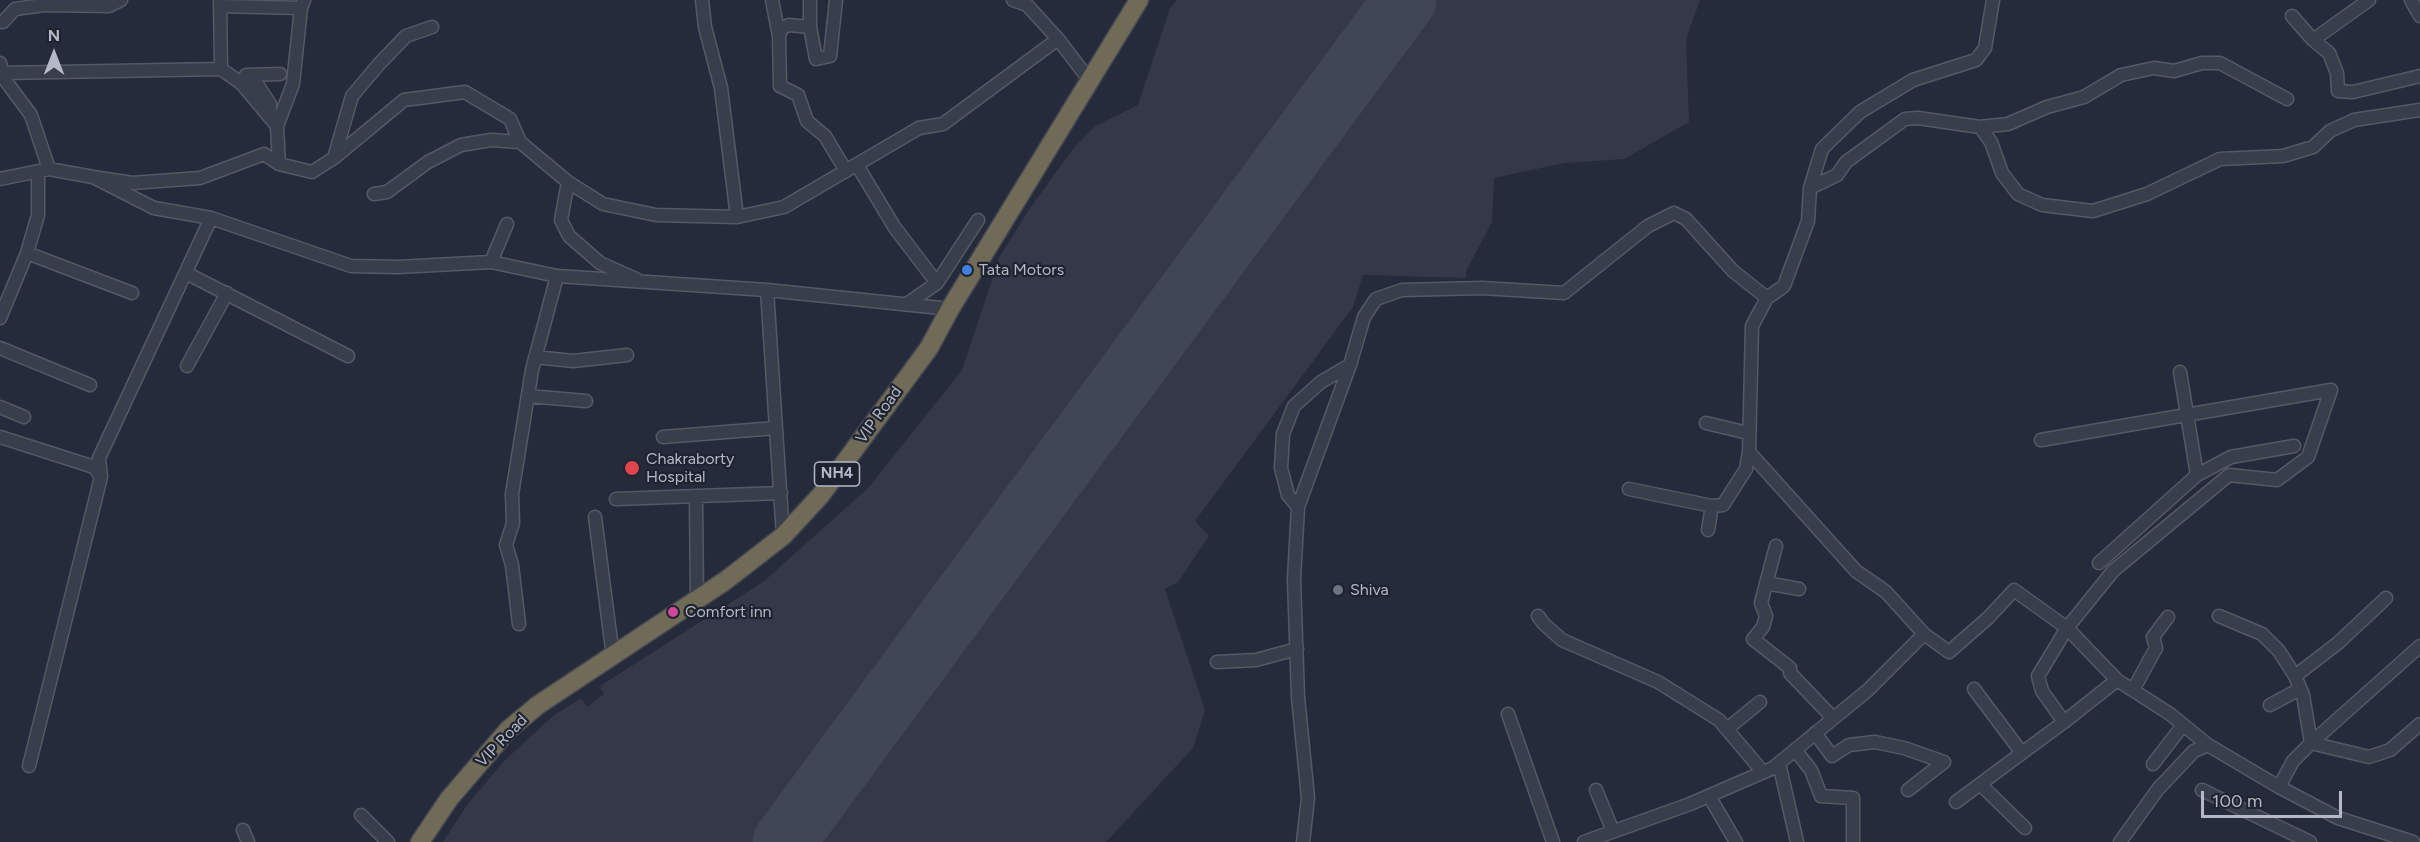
<!DOCTYPE html>
<html>
<head>
<meta charset="utf-8">
<style>
	body { margin:0 }
	#map { position:relative; width:2420px; height:842px; overflow:hidden; background:#262b3b; font-family:Figtree,sans-serif }
	canvas { display:block }
	.north { position:absolute; left:24px; top:24px; width:60px; height:60px; -webkit-text-stroke:4px #1f2330; paint-order:stroke; rotate:0deg; font-size:16px; font-weight:700; line-height:24px; text-align:center; color:#b5b9c6 }
	.north::after { content:''; display:block; margin:auto; width:21px; height:27px; background:#b5b9c6; clip-path:polygon(50% 0,100% 100%,50% 72%,0 100%) }
	.scale { position:absolute; left:2201px; top:791px; width:141px; height:27px; box-sizing:border-box; border:3px solid #b5b9c6; border-top:0; padding-left:8px; font-size:18px; line-height:21px; white-space:nowrap; color:#b5b9c6; -webkit-text-stroke:4px #1f2330; paint-order:stroke }
</style>
</head>
<body>
<div id="map">
<canvas width="2420" height="842"></canvas>
<div class="north">N</div>
<div class="scale">100 m</div>
</div>
<script>
const ctx = document.querySelector('canvas').getContext('2d');
ctx.lineJoin = 'round';
function fill(path, color) {
  ctx.fillStyle = color;
  ctx.fill(path, 'evenodd');
}
function toPath(rows) {
  const path = new Path2D();
  for (const r of rows) {
    path.moveTo(r[0], r[1]);
    for (let i = 2; i < r.length; i += 2) path.lineTo(r[i], r[i + 1]);
  }
  return path;
}
function strokePath(path, color, width, dash) {
  ctx.strokeStyle = color;
  ctx.lineWidth = width;
  ctx.lineCap = dash ? 'butt' : 'round';
  ctx.setLineDash(dash || []);
  ctx.stroke(path);
}
function write(font, color, halo, rows, align = 'center') {
  ctx.font = font + ' Figtree,sans-serif';
  ctx.lineWidth = 4.5;
  ctx.setLineDash([]);
  ctx.textBaseline = 'middle';
  ctx.strokeStyle = halo;
  ctx.fillStyle = color;
  for (const [text, x, y, turn = 0] of rows) {
    ctx.save();
    ctx.translate(x, y);
    ctx.rotate((+turn || 0) * Math.PI / 180);
    ctx.textAlign = isNaN(turn) ? turn : align;
    if (halo) ctx.strokeText(text, 0, 0);
    ctx.fillText(text, 0, 0);
    ctx.restore();
  }
}
const airport = toPath([
	[1177,0,1700,0,1686,39,1689,122,1624,159,1564,163,1494,178,1492,222,1466,271,1466,278,1363,275,1353,307,1195,521,1209,536,1178,582,1165,589,1205,710,1193,748,1106,842,443,842,467,805,503,762,554,715,581,698,587,707,604,694,600,686,763,582,869,487,962,370,1000,256,1028,211,1072,150,1095,126,1138,105,1170,8]
]);
const runway = toPath([
	[784,842,1405,0]
]);
const minor = toPath([
	[220,0,221,69],
	[702,0,705,27,721,88,737,217],
	[772,0,779,36,780,86,798,95,807,121,825,136,846,171],
	[810,0,810,27,816,59,830,56,836,0],
	[1013,0,1027,5,1058,39,1090,81],
	[2411,0,2420,16],
	[220,6,301,8],
	[2292,16,2313,40,2329,53,2337,73,2338,91,2353,92,2420,76],
	[3,22,15,9,44,5,109,6,121,0],
	[779,36,782,28,789,25,810,27],
	[2313,40,2369,0],
	[0,63,5,80,31,115,49,169],
	[2,73,221,69,241,83,277,126,279,164],
	[246,75,280,74],
	[251,75,270,104,270,117],
	[277,126,293,84,301,8,304,0],
	[1980,127,1991,142,2002,173,2018,194,2042,205,2093,211,2147,194,2220,159,2283,156,2313,147,2330,131,2354,120,2420,110],
	[334,158,352,96,380,63,406,36,432,27],
	[857,165,895,228,937,283],
	[93,177,132,183,200,178,264,154,279,164,312,172,334,158,404,100,465,92,510,119,520,142,568,182,603,204,656,215,737,217,784,207,919,128,943,124,1058,39],
	[0,179,49,169,93,177,154,208,211,218,351,266,398,267,491,262,557,276,767,290,950,309],
	[568,182,561,220,569,236,600,263,636,279],
	[1810,188,1837,175,1846,162,1905,119,1918,118,1980,127,2008,124,2047,107,2084,97,2121,75,2154,68,2174,71,2202,63,2220,63,2287,99],
	[374,194,387,192,428,162,461,145,491,140,520,142],
	[27,253,132,293],
	[491,262,507,224],
	[186,273,348,356],
	[767,290,783,536],
	[1767,298,1752,326,1749,452,1856,571,1886,592,1924,634],
	[907,304,937,283,978,220],
	[0,318,27,253,38,215,38,172],
	[0,348,90,385],
	[535,357,573,361,627,355],
	[187,366,227,293],
	[2180,372,2197,475],
	[528,396,586,401],
	[0,407,24,417],
	[1706,423,1748,433],
	[0,437,94,467,101,477],
	[663,437,776,428],
	[2041,440,2331,390,2308,457,2277,480,2229,475,2113,571,2067,628,2117,680,2170,714,2208,745,2279,787,2338,818,2413,842],
	[1629,489,1712,506,1723,505,1746,469,1749,452],
	[696,497,697,600],
	[616,499,781,493],
	[1298,507,1288,495,1281,468,1283,434,1294,406,1321,382,1350,365],
	[595,517,613,657],
	[1708,530,1712,506],
	[1776,546,1761,603,1766,616,1763,627,1753,639,1790,668,1790,673,1833,718],
	[2099,563,2197,475,2231,457,2294,446],
	[1766,583,1799,589],
	[1538,616,1544,624,1562,640,1658,682,1719,720,1763,772],
	[2219,616,2262,634,2279,651,2295,676,2303,695,2311,743,2293,761,2279,787],
	[519,624,512,565,506,545,513,523,512,494,532,370,557,276],
	[2420,646,2311,743,2369,757,2390,750,2420,724],
	[1217,662,1256,660,1297,649],
	[2295,676,2338,643,2386,598],
	[2133,690,2156,648,2153,637,2168,617],
	[2270,705,2300,689],
	[1508,714,1553,842],
	[2064,722,2117,680],
	[1727,729,1760,702],
	[1815,733,1832,756,1849,745,1875,742,1904,748,1944,762,1908,790],
	[1795,750,1811,770,1821,796,1853,798,1853,842],
	[1779,763,1797,842],
	[2153,764,2183,725],
	[29,766,101,477,99,458,211,218],
	[1980,784,2025,828],
	[1596,790,1613,831],
	[2202,790,2310,842],
	[1709,796,1736,842],
	[1956,802,2022,753],
	[361,815,388,842],
	[243,830,248,842],
	[1303,842,1308,798,1298,697,1294,579,1298,507,1350,365,1364,317,1376,299,1402,290,1482,288,1564,293,1648,226,1674,213,1686,219,1733,271,1767,298,1784,286,1808,221,1810,188,1822,149,1860,112,1913,80,1976,60,1985,48,1993,0],
	[1584,842,1690,804,1773,768,1868,690,1924,634,1949,652,1988,618,2014,590,2067,628,2038,676,2042,691,2064,722,2022,753,1974,689],
	[2120,842,2158,789,2194,751,2208,745]
]);
const highway = toPath([
	[420,842,449,799,508,730,538,705,725,581,783,536,820,496,929,348,950,309,1139,0]
]);
const markers = [
	[967,270,6,"#3f7fe0"],
	[632,468,8,"#e0444e"],
	[1338,590,6,"#6b7280"],
	[673,612,6,"#d1479c"]
];
const shields = [
	[837,474,45]
];
const shieldNames = [
	["NH4",837,474]
];
const poiNames = [
	["Tata Motors",979,270],
	["Chakraborty",646,459],
	["Hospital",646,477],
	["Shiva",1350,590],
	["Comfort inn",685,612]
];
const streetNames = [
	["VIP Road",879,415,-54],
	["VIP Road",502,741,-46]
];
fill(airport, '#343848');
strokePath(runway, '#414656', 63);
strokePath(minor, '#555966', 15);
strokePath(highway, '#424653', 21);
strokePath(minor, '#393e4b', 12);
strokePath(highway, '#706b57', 18);
for (const [x, y, r, color] of markers) {
  const dot = new Path2D();
  dot.arc(x, y, r, 0, 2 * Math.PI);
  ctx.fillStyle = color;
  ctx.fill(dot);
  strokePath(dot, '#1f2330', 2);
}
for (const [x, y, w] of shields) {
  const box = new Path2D();
  box.roundRect(x - w / 2, y - 12, w, 24, 4.5);
  ctx.fillStyle = '#1f2330';
  ctx.fill(box);
  strokePath(box, '#b5b9c6', 1.5);
}
write('bold 15px', '#b5b9c6', null, shieldNames);
write('16px', '#b5b9c6', '#1f2330', poiNames, 'left');
write('16px', '#b5b9c6', '#1f2330', streetNames);
</script>
</body>
</html>
